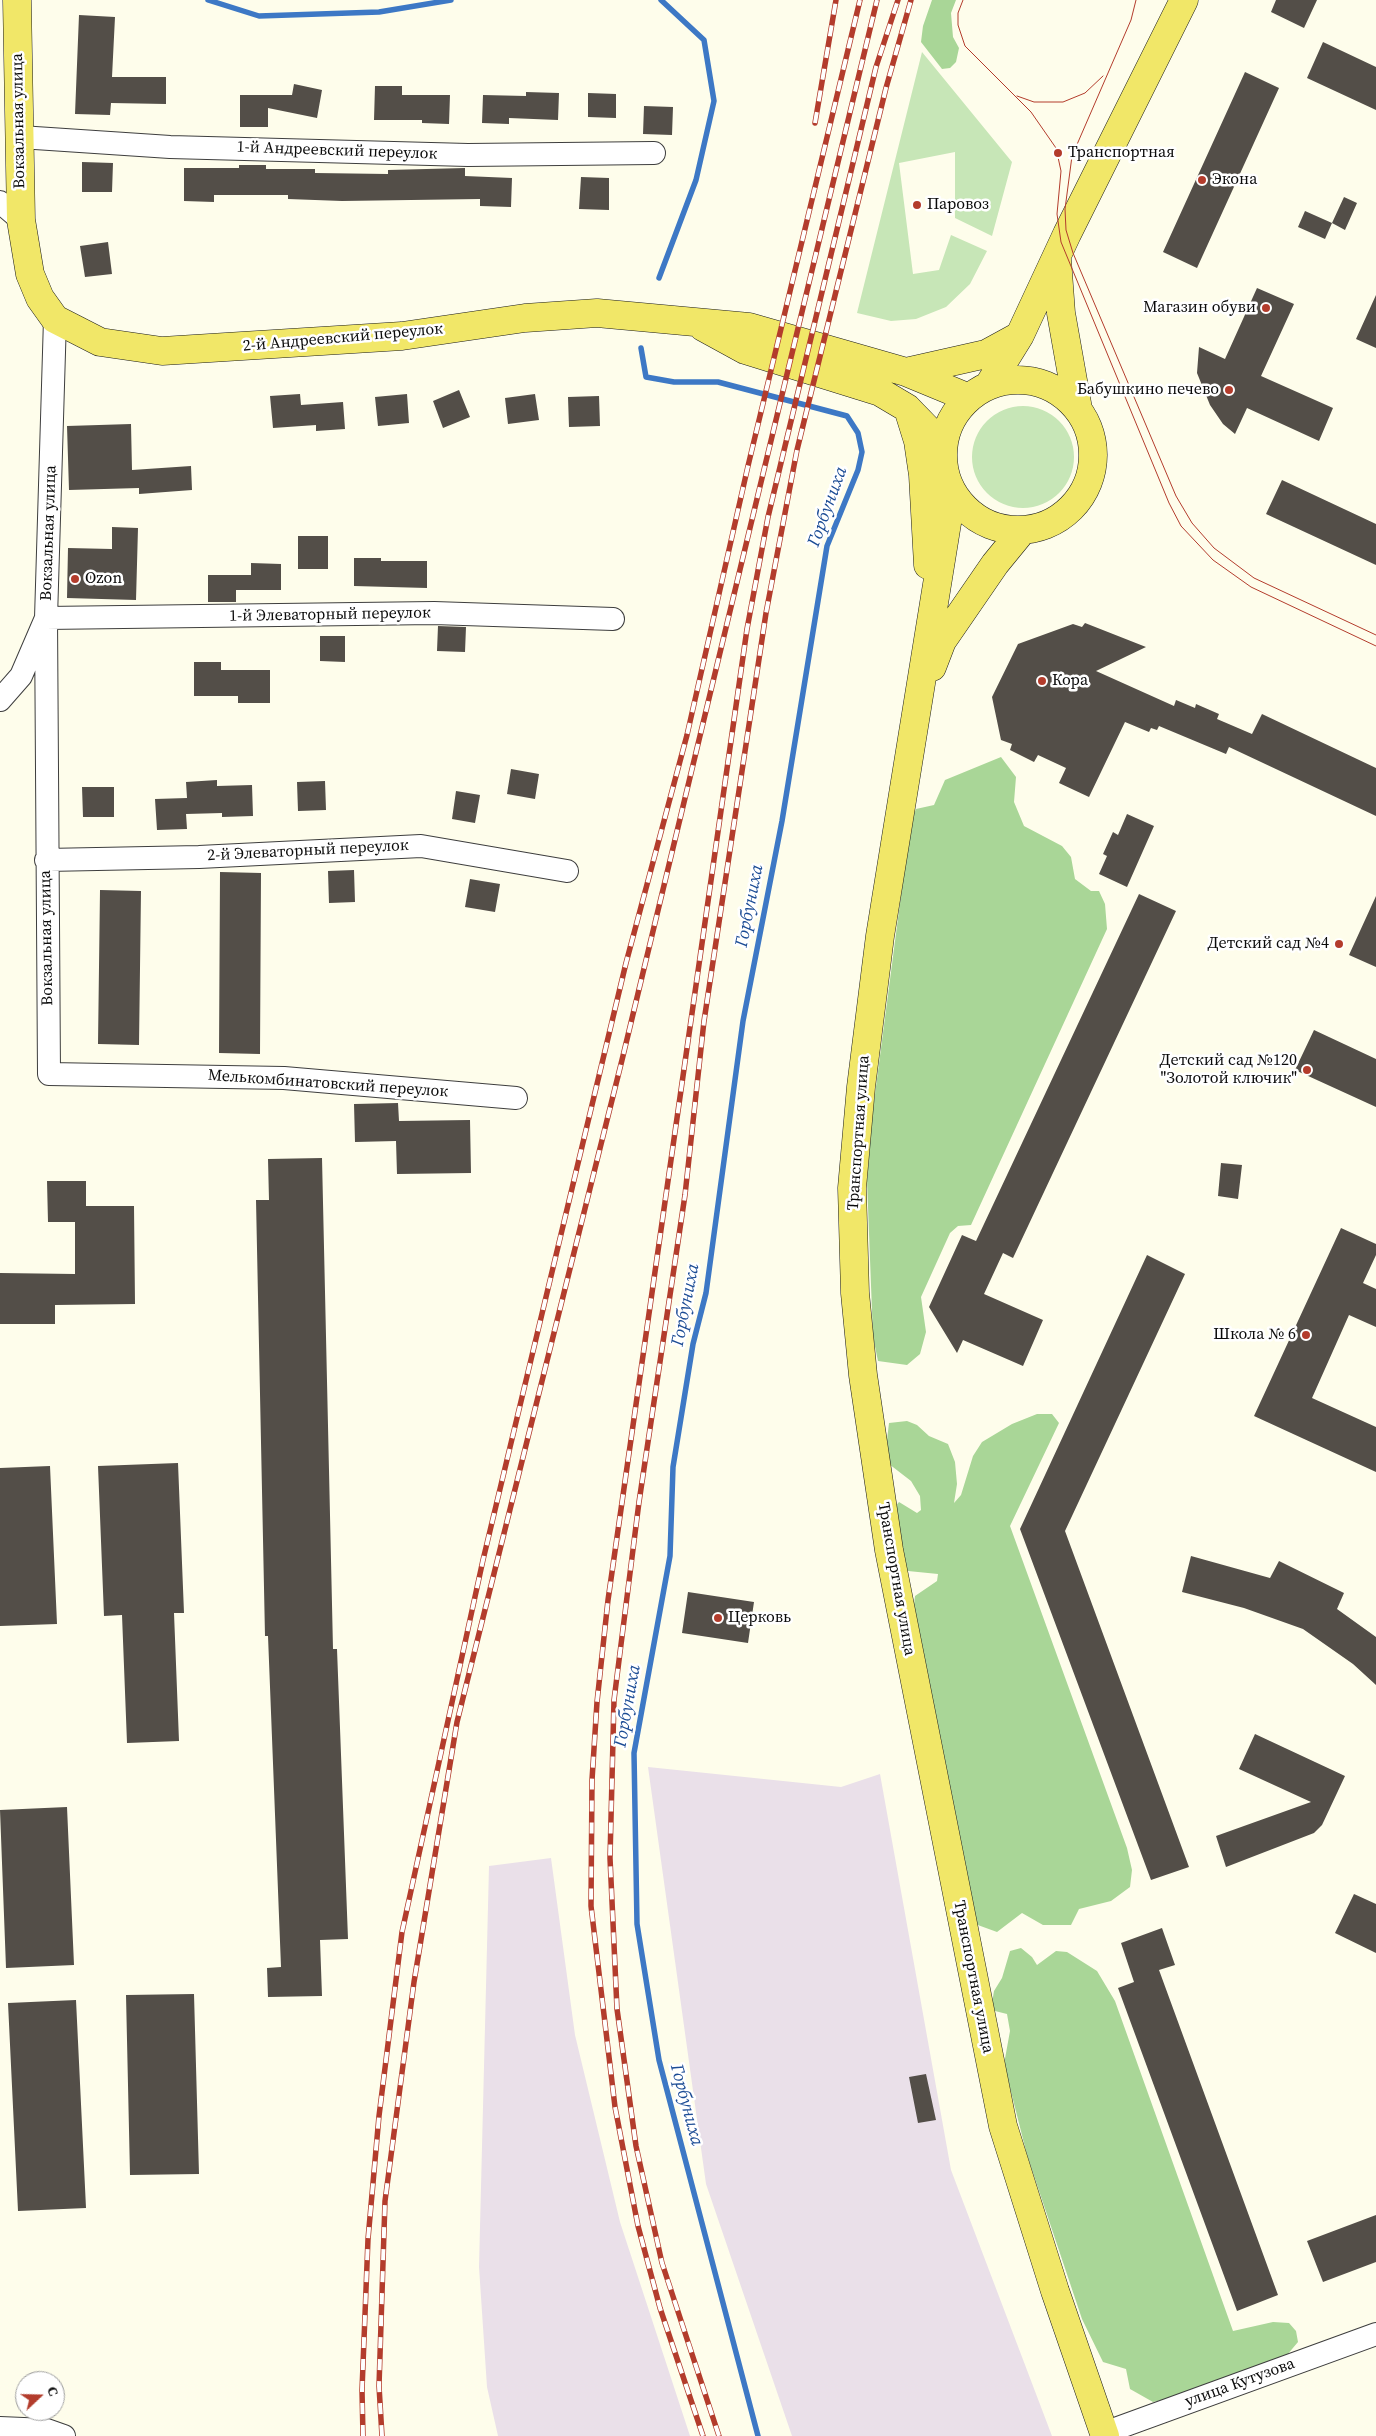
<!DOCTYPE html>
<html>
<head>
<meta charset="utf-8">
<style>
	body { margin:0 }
	#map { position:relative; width:1376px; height:2436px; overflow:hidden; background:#fefdeb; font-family:"Source Serif 4",serif }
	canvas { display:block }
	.north { position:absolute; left:15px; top:2371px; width:50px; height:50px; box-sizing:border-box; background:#fff; border:1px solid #9d9d9d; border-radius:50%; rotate:69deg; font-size:14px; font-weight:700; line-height:20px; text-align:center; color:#0b0b0b }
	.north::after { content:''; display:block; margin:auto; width:18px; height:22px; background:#b33c2c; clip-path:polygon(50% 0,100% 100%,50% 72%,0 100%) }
</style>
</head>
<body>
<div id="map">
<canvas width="1376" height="2436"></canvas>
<div class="north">С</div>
</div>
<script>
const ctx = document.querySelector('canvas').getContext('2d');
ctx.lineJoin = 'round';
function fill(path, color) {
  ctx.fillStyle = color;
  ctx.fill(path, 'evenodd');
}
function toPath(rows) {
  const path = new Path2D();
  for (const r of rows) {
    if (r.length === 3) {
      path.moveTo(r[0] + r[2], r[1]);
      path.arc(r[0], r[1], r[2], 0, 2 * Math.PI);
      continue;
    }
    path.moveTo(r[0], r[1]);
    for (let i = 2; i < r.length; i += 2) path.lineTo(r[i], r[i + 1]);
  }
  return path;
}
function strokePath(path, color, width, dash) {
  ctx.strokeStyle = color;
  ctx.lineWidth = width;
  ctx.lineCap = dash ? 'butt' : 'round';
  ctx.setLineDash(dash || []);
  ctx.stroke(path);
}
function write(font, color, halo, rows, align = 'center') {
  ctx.font = font + ' "Source Serif 4",serif';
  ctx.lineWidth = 5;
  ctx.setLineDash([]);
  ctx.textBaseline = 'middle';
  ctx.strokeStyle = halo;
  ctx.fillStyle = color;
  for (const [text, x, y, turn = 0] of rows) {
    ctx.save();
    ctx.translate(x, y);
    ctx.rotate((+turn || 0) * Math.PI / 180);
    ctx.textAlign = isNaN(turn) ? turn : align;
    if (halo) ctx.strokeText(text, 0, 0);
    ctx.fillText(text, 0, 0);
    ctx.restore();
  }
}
const industrial = toPath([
	[648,1767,841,1787,880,1774,951,2170,1052,2436,792,2436,706,2184],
	[551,1858,575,2035,620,2222,690,2436,498,2436,487,2387,479,2267,489,1866]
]);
const green = toPath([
	[922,52,1012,162,992,236,955,218,955,152,899,163,913,274,939,270,951,235,987,251,970,284,946,307,916,319,891,321,857,313],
	[1023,457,51]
]);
const forest = toPath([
	[932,0,956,0,951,13,953,37,959,48,956,62,950,68,942,69,921,42,923,26],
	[1001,757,1016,777,1014,802,1024,826,1062,846,1071,857,1075,879,1091,891,1099,891,1105,904,1107,929,971,1225,958,1226,950,1233,921,1297,926,1332,920,1354,907,1365,878,1361,873,1337,867,1181,872,1117,911,819,916,809,934,805,945,780],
	[1037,1414,1052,1414,1059,1423,1010,1526,1127,1848,1132,1870,1130,1887,1111,1901,1079,1909,1071,1925,1043,1925,1022,1913,997,1932,975,1924,913,1613,915,1596,937,1581,938,1574,908,1571,900,1567,895,1507,899,1502,917,1513,921,1510,920,1496,911,1481,889,1464,887,1440,889,1423,907,1421,917,1425,929,1436,948,1444,955,1462,957,1484,954,1503,961,1495,973,1456,982,1442,1012,1424],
	[1021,1948,1032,1957,1037,1965,1056,1951,1067,1952,1097,1971,1115,2001,1233,2331,1273,2322,1289,2323,1296,2331,1298,2342,1287,2355,1172,2398,1153,2402,1130,2389,1126,2369,1103,2362,1082,2319,1027,2155,1004,2064,1010,2031,1007,2014,995,2011,992,2003,994,1991,1002,1978,1010,1951]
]);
const stream = toPath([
	[208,0,259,16,379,12,451,0],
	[659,278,696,180,714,101,704,40,661,0],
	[641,348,646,377,674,382,718,382,847,416,858,433,862,452,858,470,827,546,782,821,743,1021,706,1293,693,1344,673,1467,670,1556,634,1753,637,1924,659,2060,758,2436]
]);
const building = toPath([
	[1276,0,1317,0,1304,28,1271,12],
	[79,15,115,17,112,77,166,77,166,104,111,103,110,115,75,114],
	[1323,42,1376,67,1376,110,1307,78],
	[1245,72,1279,88,1197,268,1163,252],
	[294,84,322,90,317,118,268,108,268,127,240,127,240,95,292,95],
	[375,86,402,86,402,95,450,95,449,124,422,123,422,120,374,120],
	[526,92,559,93,558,120,509,118,509,124,482,123,483,95,526,96],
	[588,93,616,94,616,118,588,117],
	[644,106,673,107,672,135,643,134],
	[82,162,113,163,112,192,82,192],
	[239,165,266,165,266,169,315,169,315,173,388,174,388,170,465,168,465,176,512,178,511,207,480,206,480,199,342,201,288,199,288,195,214,195,214,202,184,201,184,168,239,168],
	[581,177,609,178,609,210,579,209],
	[1344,197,1357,203,1345,230,1332,223],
	[1305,211,1332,223,1325,239,1298,227],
	[108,242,112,274,85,277,80,246],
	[1257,288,1294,304,1261,376,1333,408,1319,441,1247,408,1235,434,1223,424,1210,405,1197,373,1199,347,1225,359],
	[1376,295,1376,348,1356,339],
	[459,390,470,417,443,428,433,401],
	[300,394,301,405,343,402,345,429,316,431,316,425,273,428,270,396],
	[407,394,409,423,378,426,375,397],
	[535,394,539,420,508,424,505,398],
	[599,396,600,426,569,427,568,397],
	[131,424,132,470,191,466,192,490,139,494,139,488,69,490,67,426],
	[1282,480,1376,524,1376,565,1266,514],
	[112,527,138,528,136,600,67,598,68,548,112,549],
	[298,536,328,536,328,569,298,569],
	[354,558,381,558,381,561,427,561,427,588,354,586],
	[251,563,281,564,281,590,236,590,236,602,208,602,208,575,251,575],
	[1085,623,1146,647,1096,671,1174,706,1176,700,1195,708,1196,704,1219,714,1217,719,1252,734,1262,714,1376,768,1376,816,1229,747,1226,754,1159,726,1157,730,1151,728,1149,732,1125,722,1089,797,1059,783,1066,768,1038,755,1034,762,1010,750,1012,744,1001,740,992,697,1018,644,1073,624,1082,627],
	[438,626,466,627,465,652,437,651],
	[320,636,345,636,345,662,320,661],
	[194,662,221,662,221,670,270,670,270,703,238,703,238,696,194,696],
	[511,769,539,774,535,799,507,794],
	[217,780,217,786,252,785,253,816,222,817,222,813,186,814,187,829,157,830,155,799,187,798,186,782],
	[325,781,326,810,298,811,297,782],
	[82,787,114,787,114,817,83,817],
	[456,791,480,795,475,823,452,819],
	[1127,814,1154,826,1127,887,1099,874,1107,856,1103,854,1113,832,1118,835],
	[354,870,355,902,329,903,328,871],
	[220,872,261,873,260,1054,219,1053],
	[470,879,500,884,495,912,465,907],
	[100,890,141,891,139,1045,98,1044],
	[1139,894,1176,911,1013,1258,1003,1253,984,1294,1043,1320,1023,1366,963,1340,957,1353,929,1307,962,1235,976,1241],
	[1376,896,1376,967,1349,955],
	[1314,1030,1376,1059,1376,1107,1295,1070],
	[398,1103,399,1121,470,1120,471,1173,397,1174,396,1141,355,1142,354,1104],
	[322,1158,333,1649,337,1649,348,1939,320,1940,322,1996,268,1997,267,1968,281,1967,268,1636,265,1636,256,1200,269,1200,268,1159],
	[1221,1163,1242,1165,1238,1199,1218,1196],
	[47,1181,86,1181,86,1206,134,1206,135,1304,55,1305,55,1324,0,1324,0,1273,75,1274,75,1222,48,1222],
	[1341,1228,1376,1244,1376,1255,1363,1283,1376,1289,1376,1327,1349,1315,1312,1398,1376,1427,1376,1472,1254,1416],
	[1147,1255,1185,1274,1065,1531,1189,1867,1151,1880,1020,1529],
	[178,1463,184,1613,174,1613,179,1741,127,1743,122,1615,104,1616,98,1466],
	[50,1466,57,1624,0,1626,0,1468],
	[1191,1556,1270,1578,1279,1561,1344,1593,1337,1609,1376,1637,1376,1685,1353,1664,1303,1629,1244,1608,1182,1592],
	[688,1592,754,1602,748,1643,682,1633],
	[1255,1734,1345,1776,1322,1825,1314,1833,1226,1867,1216,1836,1311,1802,1239,1769],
	[67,1807,74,1965,6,1968,0,1810],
	[1354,1894,1376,1904,1376,1953,1335,1933],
	[1162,1928,1175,1965,1159,1970,1278,2295,1237,2311,1118,1988,1134,1982,1121,1943],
	[194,1994,199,2174,130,2175,126,1995],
	[76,2000,86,2208,18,2211,8,2003],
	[926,2074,936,2120,918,2123,909,2077],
	[1376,2215,1376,2262,1323,2282,1307,2241]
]);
const minor = toPath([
	[20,137,170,147,468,155,654,153],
	[0,202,21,220],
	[55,319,46,618,49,1074,284,1078,516,1098],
	[0,700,21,676,46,618,434,613,613,619],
	[46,860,199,857,421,846,567,871],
	[0,2428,47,2430,64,2436],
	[1104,2433,1376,2334]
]);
const major = toPath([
	[17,0,21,220,30,274,40,298,55,319,100,342,162,351,402,336,525,318,597,313,749,327,906,372,969,398],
	[1057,259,1061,313,1078,409],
	[703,327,745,350,880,392,907,408,943,445],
	[906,372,986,354,1019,336],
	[1018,455,75],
	[989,385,1020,335,1067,234,1184,0],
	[909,412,918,441,923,475,928,565],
	[950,488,947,523,880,936,861,1087,852,1188,855,1293,863,1375,889,1550,1003,2126,1055,2291,1105,2436],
	[932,667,942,641,995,564,1022,531]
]);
const tram = toPath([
	[963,0,958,13,958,25,965,46,1031,112,1056,148,1061,171,1057,214,1061,242,1169,503,1181,526,1213,560,1251,587,1376,646],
	[1136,0,1131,20,1072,156,1065,209,1066,230,1073,253,1176,496,1192,523,1214,548,1254,578,1376,635],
	[1017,96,1034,102,1063,102,1085,93,1103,76]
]);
const rail = toPath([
	[815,123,836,0],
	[363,2436,362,2390,368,2239,379,2116,402,1932,483,1560,626,963,687,735,748,466,860,0],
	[382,2436,379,2386,385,2201,414,1982,457,1722,622,1060,877,0],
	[703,2436,660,2308,638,2226,615,2107,591,1906,592,1780,597,1702,608,1600,747,629,768,517,876,67,898,0],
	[719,2436,662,2263,636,2146,617,2009,610,1858,614,1700,639,1502,685,1195,704,1021,766,613,797,450,886,88,911,0]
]);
const markers = [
	[1058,153,5,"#b33c2c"],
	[1202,180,5,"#b33c2c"],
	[917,205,5,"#b33c2c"],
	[1266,308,5,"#b33c2c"],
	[1229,390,5,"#b33c2c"],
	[75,579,5,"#b33c2c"],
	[1042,681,5,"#b33c2c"],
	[1339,944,5,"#b33c2c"],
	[1307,1070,5,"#b33c2c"],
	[1306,1335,5,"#b33c2c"],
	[718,1618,5,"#b33c2c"]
];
const streetNames = [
	["Вокзальная улица",19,121,-91],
	["1-й Андреевский переулок",337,151,2],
	["2-й Андреевский переулок",343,338,-5],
	["Вокзальная улица",49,533,-88],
	["1-й Элеваторный переулок",330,615,-1],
	["2-й Элеваторный переулок",308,851,-3],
	["Вокзальная улица",47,938,-91],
	["Мелькомбинатовский переулок",328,1084,4],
	["Транспортная улица",859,1133,-86],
	["Транспортная улица",896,1579,80],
	["Транспортная улица",973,1977,79],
	["улица Кутузова",1240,2383,-20]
];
const poiNames = [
	["Транспортная",1068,153],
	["Экона",1212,180],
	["Паровоз",927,205],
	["Магазин обуви",1256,308,"right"],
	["Бабушкино печево",1219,390,"right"],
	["Ozon",85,579],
	["Кора",1052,681],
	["Детский сад №4",1329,944,"right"],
	["Детский сад №120",1297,1061,"right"],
	["\"Золотой ключик\"",1297,1079,"right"],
	["Школа № 6",1296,1335,"right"],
	["Церковь",728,1618]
];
const waterNames = [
	["Горбуниха",828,507,-70],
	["Горбуниха",750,906,-79],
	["Горбуниха",686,1305,-79],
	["Горбуниха",628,1706,-80],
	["Горбуниха",686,2105,75]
];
fill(industrial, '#eae0e9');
fill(green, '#c7e6b7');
fill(forest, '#a9d697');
strokePath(stream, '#3d78c5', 5.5);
fill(building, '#534e48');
strokePath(minor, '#3e3e3e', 24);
strokePath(major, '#1c1c1c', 29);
strokePath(minor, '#fff', 22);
strokePath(major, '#f1e768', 28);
strokePath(tram, '#b33c2c', 1);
strokePath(rail, '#b33c2c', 5.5);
strokePath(rail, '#fff', 4, [11]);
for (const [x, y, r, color] of markers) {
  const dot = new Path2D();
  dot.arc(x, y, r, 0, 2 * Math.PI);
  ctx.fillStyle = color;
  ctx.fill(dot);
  strokePath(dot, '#fff', 2);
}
write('16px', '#0b0b0b', '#fff', streetNames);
write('16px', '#0b0b0b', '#fff', poiNames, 'left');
write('italic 18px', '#1c4c95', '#fff', waterNames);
</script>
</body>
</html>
